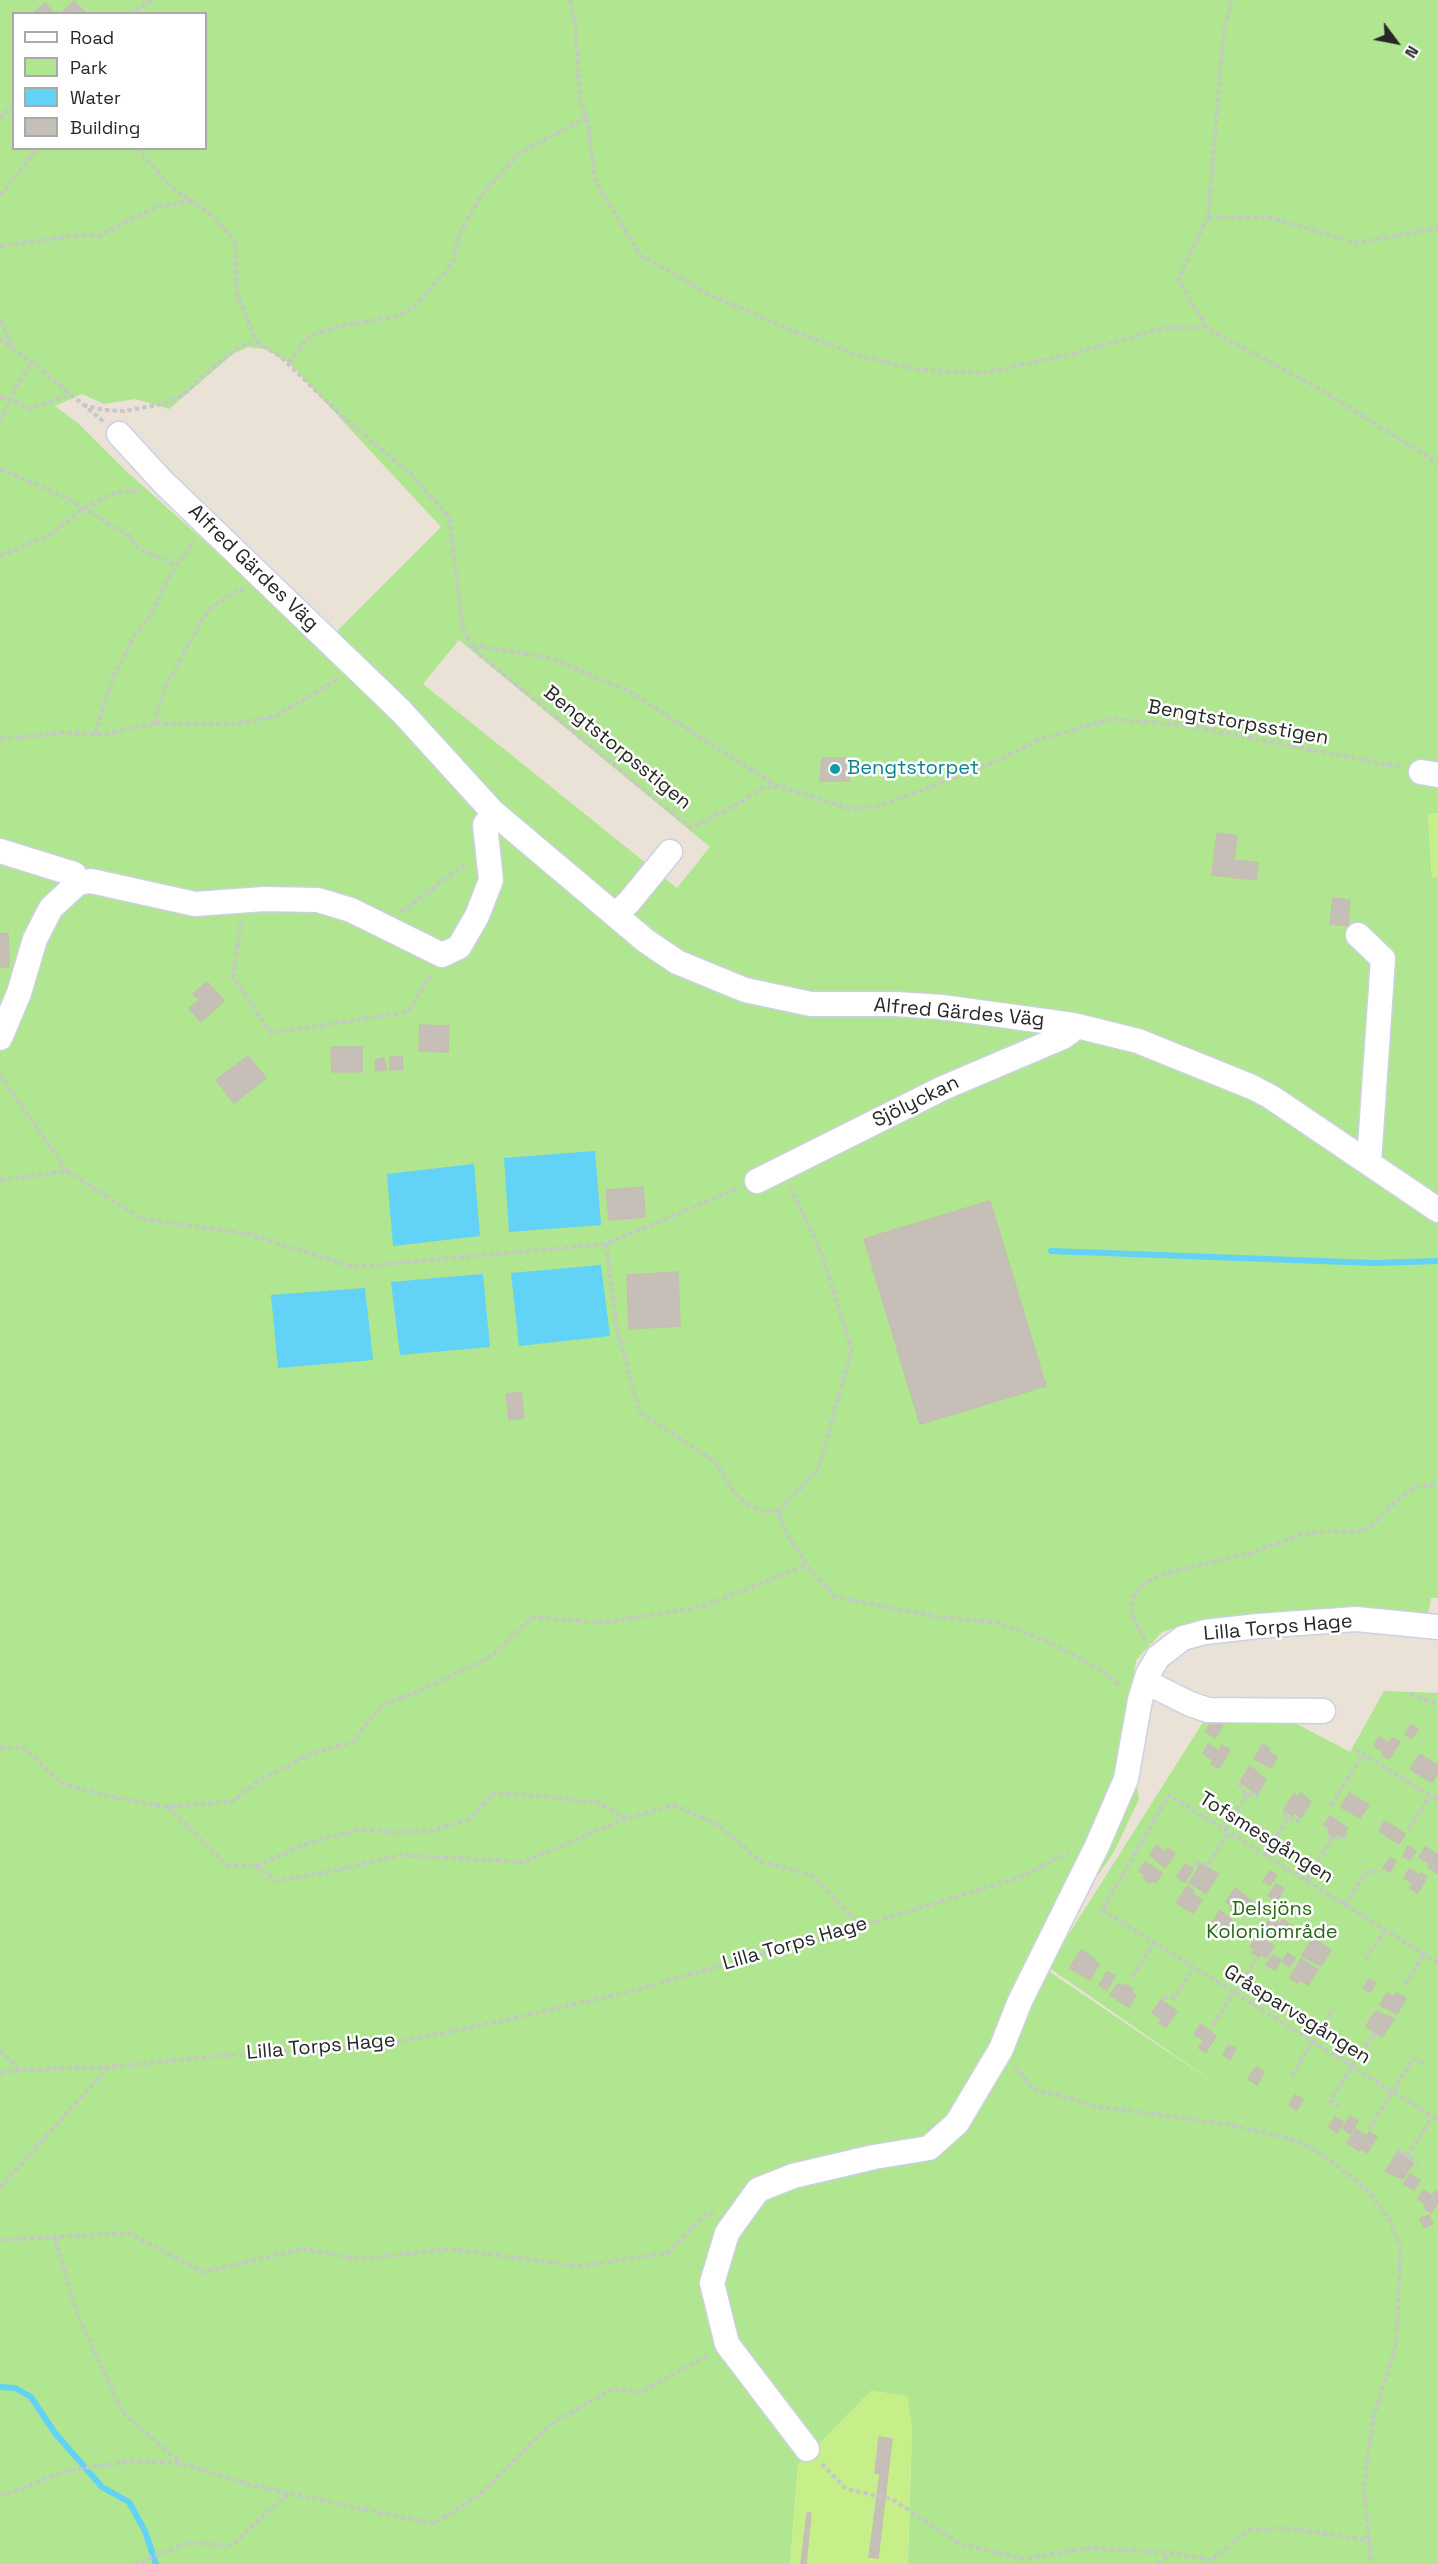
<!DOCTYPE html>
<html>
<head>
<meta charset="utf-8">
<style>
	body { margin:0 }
	#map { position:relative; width:1438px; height:2564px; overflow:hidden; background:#ebe2d7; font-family:"Space Grotesk",sans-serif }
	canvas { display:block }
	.legend { position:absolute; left:12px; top:12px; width:195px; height:138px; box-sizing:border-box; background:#fff; border:2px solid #a9a9a9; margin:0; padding:8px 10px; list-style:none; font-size:18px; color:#272727 }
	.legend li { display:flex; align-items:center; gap:12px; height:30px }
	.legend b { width:30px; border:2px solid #a9a9a9 }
	.north { position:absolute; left:1366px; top:12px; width:60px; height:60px; -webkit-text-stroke:4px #fff; paint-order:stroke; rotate:122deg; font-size:16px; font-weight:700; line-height:24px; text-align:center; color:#272727 }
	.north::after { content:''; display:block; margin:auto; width:21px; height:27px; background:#272727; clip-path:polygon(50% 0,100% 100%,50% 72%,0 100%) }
</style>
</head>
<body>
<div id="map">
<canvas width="1438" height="2564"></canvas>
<ul class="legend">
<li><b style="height:8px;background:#fff"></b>Road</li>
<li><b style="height:16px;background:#afe68f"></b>Park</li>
<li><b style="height:16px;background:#62d2f6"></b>Water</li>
<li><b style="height:16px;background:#c6bfb7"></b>Building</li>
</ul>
<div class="north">N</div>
</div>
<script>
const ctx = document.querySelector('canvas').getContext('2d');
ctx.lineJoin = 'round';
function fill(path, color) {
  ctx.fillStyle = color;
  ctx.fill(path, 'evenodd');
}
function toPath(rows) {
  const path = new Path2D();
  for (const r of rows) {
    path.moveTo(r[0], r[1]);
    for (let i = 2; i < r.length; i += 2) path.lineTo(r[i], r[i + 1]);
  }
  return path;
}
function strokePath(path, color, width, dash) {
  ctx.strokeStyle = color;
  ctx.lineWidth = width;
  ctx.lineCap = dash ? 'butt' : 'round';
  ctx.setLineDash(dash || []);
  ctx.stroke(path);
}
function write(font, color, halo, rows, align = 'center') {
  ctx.font = font + ' "Space Grotesk",sans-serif';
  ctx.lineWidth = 5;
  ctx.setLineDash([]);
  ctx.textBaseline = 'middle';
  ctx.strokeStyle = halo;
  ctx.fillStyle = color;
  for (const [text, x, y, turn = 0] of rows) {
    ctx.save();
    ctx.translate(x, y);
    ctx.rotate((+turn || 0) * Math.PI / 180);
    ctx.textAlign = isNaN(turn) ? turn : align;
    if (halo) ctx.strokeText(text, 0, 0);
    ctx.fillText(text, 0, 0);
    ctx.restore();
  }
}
const green = toPath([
	[0,0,1438,0,1438,813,1428,814,1432,877,1438,876,1438,1598,1431,1598,1427,1620,1318,1613,1259,1614,1199,1620,1162,1632,1136,1660,1126,1724,1139,1799,1114,1852,1075,1908,1044,1968,1223,2089,1048,1967,1207,1716,1282,1716,1350,1752,1384,1691,1438,1693,1438,2564,908,2564,912,2428,907,2396,871,2391,798,2465,790,2564,0,2564],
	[14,14,206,14,206,148,14,148],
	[248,347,265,349,289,363,441,527,322,646,125,470,79,424,55,406,82,394,104,404,135,399,169,409,233,354],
	[459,640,710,847,677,888,423,684]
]);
const pitch = toPath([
	[1438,813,1438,876,1432,877,1428,814],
	[871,2391,907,2396,912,2428,908,2564,790,2564,798,2465]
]);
const water = toPath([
	[595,1151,601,1225,509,1232,504,1158],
	[474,1164,480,1236,393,1246,387,1174],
	[601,1265,610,1336,519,1346,511,1273],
	[483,1274,490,1347,400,1355,391,1282],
	[365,1288,373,1360,278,1368,271,1295]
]);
const stream = toPath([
	[1051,1251,1374,1263,1438,1261],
	[0,2387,15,2388,31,2397,55,2433,102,2487,129,2502,145,2531,156,2564]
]);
const building = toPath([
	[74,1,86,14,61,14,74,1],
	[45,3,53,13,33,14,33,13,45,3],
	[822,758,850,758,849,781,820,781,822,758],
	[1217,833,1237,836,1234,860,1258,863,1256,880,1212,875,1217,833],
	[1333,898,1350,900,1348,926,1330,924,1333,898],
	[8,933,9,967,0,967,0,934,8,933],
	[207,982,224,1001,201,1022,189,1008,199,1000,193,994,207,982],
	[420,1025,449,1026,448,1052,419,1051,420,1025],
	[331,1047,362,1047,362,1072,332,1072,331,1047],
	[248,1056,266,1078,234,1103,216,1080,248,1056],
	[402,1056,403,1069,390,1070,390,1057,402,1056],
	[384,1058,386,1070,376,1071,375,1060,384,1058],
	[643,1187,645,1217,609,1220,606,1190,643,1187],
	[990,1201,1046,1386,920,1424,864,1239,990,1201],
	[678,1272,680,1326,629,1329,627,1275,678,1272],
	[521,1392,524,1418,509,1420,506,1394,521,1392],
	[1213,1719,1223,1725,1215,1738,1206,1732,1213,1719],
	[1411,1725,1418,1729,1412,1738,1405,1734,1411,1725],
	[1379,1737,1389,1743,1392,1738,1400,1742,1389,1759,1382,1755,1384,1752,1374,1746,1379,1737],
	[1208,1744,1219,1751,1222,1745,1230,1750,1219,1768,1211,1764,1213,1760,1203,1754,1208,1744],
	[1263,1744,1270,1749,1268,1752,1277,1757,1271,1768,1254,1759,1263,1744],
	[1420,1754,1438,1766,1438,1773,1432,1782,1410,1769,1420,1754],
	[1250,1766,1266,1780,1257,1794,1240,1782,1250,1766],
	[1301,1793,1311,1802,1301,1818,1294,1813,1293,1816,1284,1810,1294,1794,1298,1797,1301,1793],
	[1349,1793,1369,1805,1360,1818,1341,1807,1349,1793],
	[1330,1816,1348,1828,1343,1837,1337,1833,1334,1837,1328,1832,1330,1829,1324,1825,1330,1816],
	[1385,1821,1405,1834,1399,1844,1379,1831,1385,1821],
	[1156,1846,1166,1852,1168,1848,1175,1853,1165,1868,1150,1855,1156,1846],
	[1408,1846,1416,1851,1410,1860,1403,1856,1408,1846],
	[1425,1847,1438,1855,1437,1873,1428,1867,1430,1864,1419,1857,1425,1847],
	[1390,1858,1396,1861,1390,1872,1383,1868,1390,1858],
	[1145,1862,1162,1873,1156,1883,1152,1880,1150,1883,1143,1878,1145,1875,1139,1871,1145,1862],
	[1185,1864,1193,1869,1185,1882,1177,1877,1185,1864],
	[1201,1864,1218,1874,1206,1893,1189,1883,1201,1864],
	[1409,1869,1419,1875,1421,1873,1427,1877,1418,1893,1410,1888,1413,1883,1404,1878,1409,1869],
	[1270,1871,1277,1875,1270,1885,1263,1881,1270,1871],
	[1276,1884,1284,1889,1277,1902,1268,1896,1276,1884],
	[1187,1886,1194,1891,1192,1893,1202,1900,1193,1913,1177,1903,1187,1886],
	[1235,1888,1253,1902,1244,1917,1230,1909,1232,1906,1226,1902,1235,1888],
	[1220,1910,1235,1923,1229,1932,1220,1927,1217,1931,1210,1926,1220,1910],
	[1271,1917,1280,1923,1283,1919,1291,1925,1281,1941,1262,1932,1271,1917],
	[1257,1936,1274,1946,1266,1958,1261,1954,1259,1957,1252,1953,1255,1949,1250,1947,1257,1936],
	[1313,1937,1331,1950,1321,1966,1302,1956,1313,1937],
	[1081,1950,1095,1959,1093,1961,1099,1964,1090,1980,1070,1968,1081,1950],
	[1288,1953,1295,1958,1289,1967,1282,1962,1288,1953],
	[1273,1955,1281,1960,1275,1970,1266,1965,1273,1955],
	[1301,1959,1318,1970,1308,1985,1300,1980,1298,1983,1290,1978,1301,1959],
	[1107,1972,1115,1976,1107,1990,1099,1985,1107,1972],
	[1369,1979,1376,1983,1370,1992,1363,1988,1369,1979],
	[1118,1984,1123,1987,1125,1984,1133,1989,1130,1991,1136,1995,1129,2007,1110,1995,1118,1984],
	[1387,1993,1394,1997,1396,1993,1406,1998,1397,2014,1380,2005,1387,1993],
	[1161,2000,1177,2011,1166,2027,1159,2023,1161,2019,1152,2013,1161,2000],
	[1376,2011,1394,2019,1382,2037,1366,2026,1376,2011],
	[1201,2024,1216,2036,1206,2052,1199,2048,1204,2040,1194,2034,1201,2024],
	[1229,2045,1236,2049,1230,2060,1223,2055,1229,2045],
	[1256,2067,1264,2072,1257,2085,1248,2079,1256,2067],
	[1295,2095,1303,2099,1297,2110,1289,2105,1295,2095],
	[1350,2116,1358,2121,1350,2134,1342,2128,1350,2116],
	[1335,2117,1343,2122,1337,2133,1329,2127,1335,2117],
	[1356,2129,1367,2136,1369,2132,1377,2137,1367,2153,1362,2149,1360,2151,1347,2143,1356,2129],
	[1398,2151,1413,2163,1403,2179,1385,2172,1398,2151],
	[1410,2174,1420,2180,1414,2190,1404,2184,1410,2174],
	[1424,2190,1432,2196,1435,2191,1438,2193,1438,2203,1431,2213,1424,2208,1426,2205,1418,2199,1424,2190],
	[1429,2215,1433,2224,1424,2228,1420,2219,1429,2215],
	[879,2437,892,2439,878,2558,869,2557,880,2474,875,2473,879,2437],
	[807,2513,811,2513,806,2564,801,2564,807,2513]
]);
const path = toPath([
	[570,0,575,21,580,99,587,117,595,180,640,255,710,295,798,333,866,358,922,370,983,373,1076,353,1163,328,1206,328,1313,385,1438,463],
	[129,14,152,0],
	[0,118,14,106],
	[137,148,170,186,213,216,235,240,237,295,257,342],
	[0,195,38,148],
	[1208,217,1271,218,1356,243,1438,228],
	[0,246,81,235,100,235,157,207,190,201],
	[0,321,14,349],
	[1206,327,1178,279,1208,217,1224,29,1232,0],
	[0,339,32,362,104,422],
	[289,363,309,336,345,325,391,318,414,308,453,262,460,232,483,193,520,153,587,117],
	[0,397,11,399,30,409,70,394],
	[83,405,104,410,124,411,163,404,183,395,218,363,236,349,249,343,257,342,281,357,344,418,412,475,449,517,463,629,471,645,480,655,691,828,745,800,760,789,778,786,850,809,879,806,986,766,1041,739,1112,719,1184,725,1400,767],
	[0,422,18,383,32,362],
	[0,469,67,498,129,536,138,548,176,565],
	[0,556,52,534,84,508,116,492,141,491],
	[472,645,550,658,627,690,777,786],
	[154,724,165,687,208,610,238,590,243,590],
	[95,734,112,680,133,638,152,613,167,580,194,541],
	[0,739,62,733,106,734,154,724,234,724,276,716,338,679],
	[401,912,467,863],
	[241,922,233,977,271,1033,408,1012,431,974],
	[0,1075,67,1171,0,1180],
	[67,1171,142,1219,248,1234,354,1267,606,1244,739,1188],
	[606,1244,617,1329,640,1413,714,1461,738,1498,760,1511,778,1511,786,1533,807,1565,835,1597,939,1617,999,1623,1049,1642,1096,1667,1122,1687],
	[778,1511,818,1470,852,1350,821,1252,791,1188],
	[1145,1640,1131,1613,1134,1597,1142,1585,1156,1577,1179,1570,1251,1553,1300,1535,1326,1531,1357,1532,1370,1528,1395,1502,1415,1487,1438,1484],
	[1410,1694,1438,1704],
	[0,1748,24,1748,61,1783,104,1795,168,1807,233,1801,257,1782,310,1754,353,1742,382,1705,419,1691,492,1656,533,1617,601,1623,701,1607,807,1565],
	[1356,1750,1438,1800],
	[1239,1783,1246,1794,1259,1796],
	[1331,1806,1363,1754],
	[168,1807,228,1866,256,1866,277,1881,337,1870,401,1855,524,1862,627,1818,674,1805,718,1825,762,1862,812,1875,860,1926],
	[1283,1813,1295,1821,1301,1819],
	[1409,1829,1430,1795],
	[1225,1830,1247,1794],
	[1328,1836,1332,1838,1346,1837],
	[1265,1855,1289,1817],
	[1195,1863,1208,1865,1229,1832],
	[256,1866,311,1842,364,1829,394,1833,431,1831,470,1819,493,1794,531,1795,599,1803,626,1818],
	[1306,1880,1332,1838],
	[1345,1905,1366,1872,1382,1871],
	[1366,1959,1385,1930],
	[1438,1963,1169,1795,1102,1910,1438,2120],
	[1132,1977,1154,1943],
	[1405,1985,1424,1954],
	[1235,1994,1256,1959],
	[1163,1998,1175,1997,1193,1968],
	[1213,2026,1233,1993],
	[1313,2043,1333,2009],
	[0,2051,19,2069],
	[1015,2066,1034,2090,1058,2095,1094,2106,1232,2125,1291,2139,1313,2149,1334,2163,1369,2192,1389,2219,1401,2247,1396,2345,1373,2419,1364,2487,1371,2564],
	[0,2073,19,2070,108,2067,229,2055,371,2047,492,2023,628,1992,837,1933,1018,1878,1068,1853],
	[1292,2076,1312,2042],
	[1339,2107,1330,2101,1373,2034,1380,2038],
	[1369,2129,1414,2058,1424,2064],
	[1397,2150,1418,2162],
	[1407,2156,1432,2117],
	[0,2188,108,2067],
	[55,2239,78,2316,123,2413,180,2462],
	[0,2240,128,2233,203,2272,303,2249,358,2259,450,2249,579,2266,668,2253,704,2215,714,2214],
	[822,2464,846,2489,892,2499,960,2544,1024,2559,1088,2548,1173,2553],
	[0,2495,18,2490,66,2471,131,2461,181,2463,251,2485,434,2524,483,2492,550,2425,613,2388,639,2393,709,2355],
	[134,2564,187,2543,232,2545,289,2493],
	[1158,2564,1173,2553,1211,2560,1249,2530,1285,2528,1369,2540]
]);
const minor = toPath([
	[119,434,162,481,401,711,493,812,646,941,677,962,745,990,811,1004,896,1004,942,1007,1073,1025,1138,1041,1252,1087,1271,1097,1438,1210],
	[1421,772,1438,775],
	[0,851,74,874,78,883],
	[616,914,629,902,670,852],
	[1358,935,1383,959,1369,1162],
	[0,1038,19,993,35,939,51,908,78,883,91,881,195,904,264,899,318,900,351,910,442,955,459,947,477,916,491,880,485,825,493,812],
	[757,1181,943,1088,1063,1037,1070,1032,1073,1025],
	[1146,1682,1190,1704,1208,1710,1323,1711],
	[807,2449,727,2344,712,2283,727,2233,758,2190,793,2176,874,2157,929,2148,957,2123,1001,2049,1020,2001,1097,1846,1126,1779,1140,1700,1148,1674,1158,1657,1183,1638,1205,1632,1258,1626,1356,1619,1438,1627]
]);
const markers = [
	[835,769,6,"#0f9aa8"]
];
const streetNames = [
	["Alfred Gärdes Väg",253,568,44],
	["Bengtstorpsstigen",1238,723,10],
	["Bengtstorpsstigen",617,748,39],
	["Alfred Gärdes Väg",959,1013,5],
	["Sjölyckan",916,1102,-26],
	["Lilla Torps Hage",1278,1628,-5],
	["Tofsmesgången",1266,1838,32],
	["Lilla Torps Hage",795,1944,-16],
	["Gråsparvsgången",1297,2015,32],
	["Lilla Torps Hage",321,2047,-5]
];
const cultureNames = [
	["Bengtstorpet",847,769]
];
const parkNames = [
	["Delsjöns",1272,1910],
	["Koloniområde",1272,1933]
];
fill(green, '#afe68f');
fill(pitch, '#c6ef8a');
fill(water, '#62d2f6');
strokePath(stream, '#62d2f6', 6);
fill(building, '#c6bfb7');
strokePath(building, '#c6beb1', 1.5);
strokePath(minor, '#ccd1e2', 27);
strokePath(path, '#c7c7c7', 4, [4.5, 3]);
strokePath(minor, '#fff', 24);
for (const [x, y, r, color] of markers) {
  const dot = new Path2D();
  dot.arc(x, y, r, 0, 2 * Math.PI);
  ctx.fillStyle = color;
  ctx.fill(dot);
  strokePath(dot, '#fff', 2);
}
write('20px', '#272727', '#fff', streetNames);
write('20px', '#0d838f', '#fff', cultureNames, 'left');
write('20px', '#276714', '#fff', parkNames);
</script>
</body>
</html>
